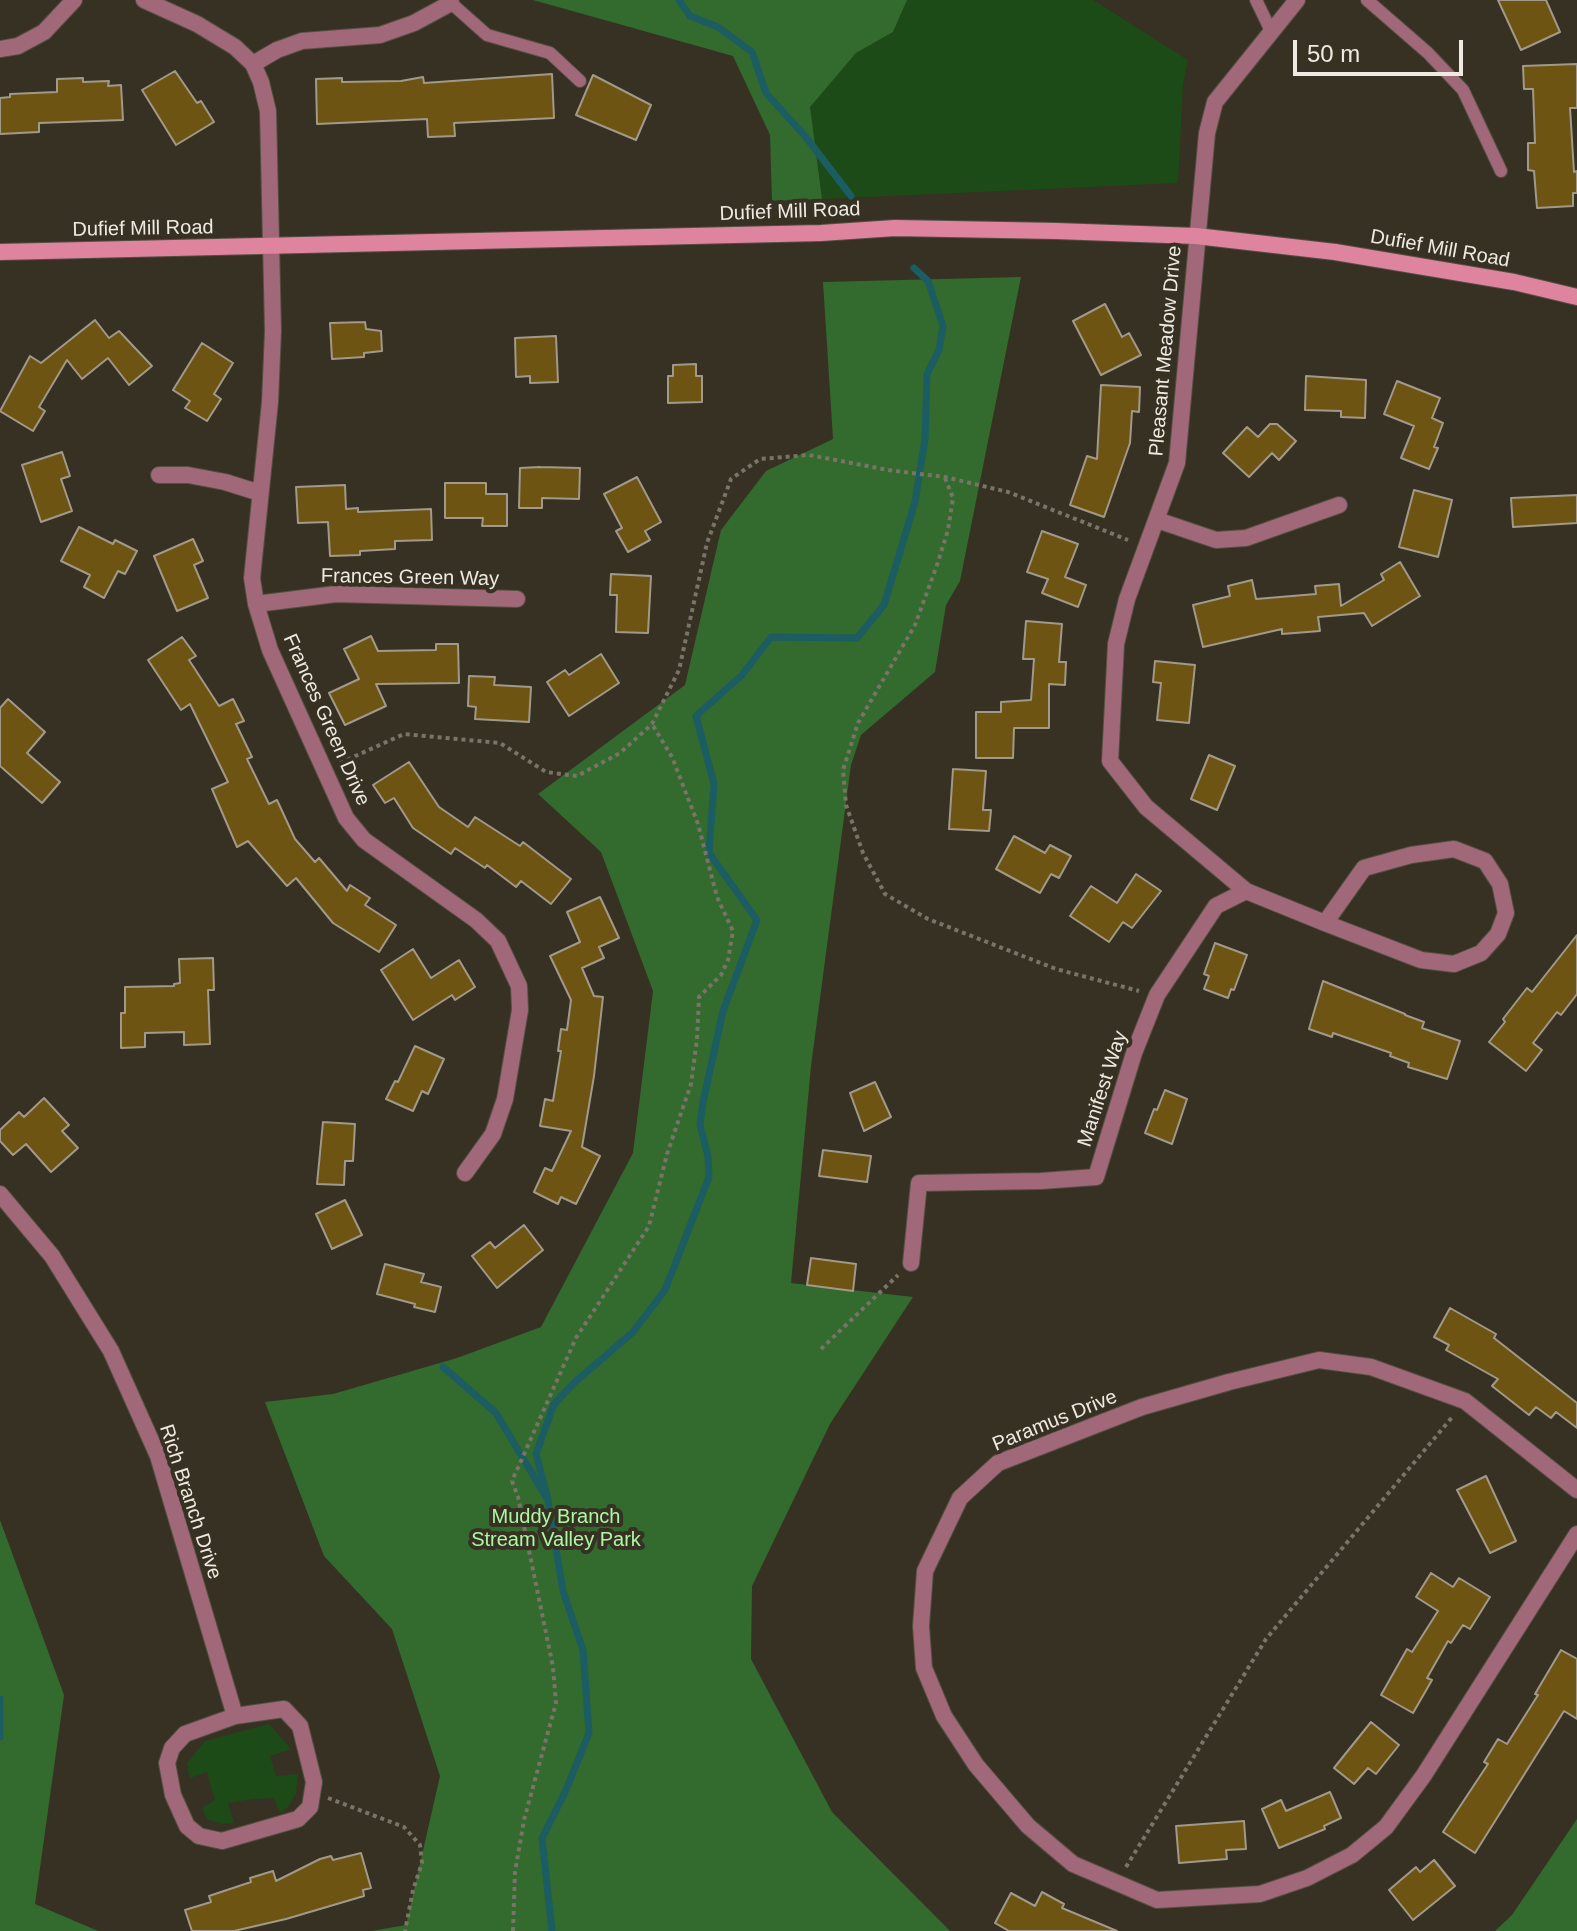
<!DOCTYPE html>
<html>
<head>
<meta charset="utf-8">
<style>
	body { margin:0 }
	#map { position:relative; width:1577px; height:1931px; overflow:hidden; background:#373123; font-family:Arial,sans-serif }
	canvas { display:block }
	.scale { position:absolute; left:1293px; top:40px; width:170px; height:36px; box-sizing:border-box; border:4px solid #eeeae1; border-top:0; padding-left:10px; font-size:24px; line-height:28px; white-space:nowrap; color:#eeeae1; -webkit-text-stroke:6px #373123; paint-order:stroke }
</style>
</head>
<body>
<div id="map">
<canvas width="1577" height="1931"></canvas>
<div class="scale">50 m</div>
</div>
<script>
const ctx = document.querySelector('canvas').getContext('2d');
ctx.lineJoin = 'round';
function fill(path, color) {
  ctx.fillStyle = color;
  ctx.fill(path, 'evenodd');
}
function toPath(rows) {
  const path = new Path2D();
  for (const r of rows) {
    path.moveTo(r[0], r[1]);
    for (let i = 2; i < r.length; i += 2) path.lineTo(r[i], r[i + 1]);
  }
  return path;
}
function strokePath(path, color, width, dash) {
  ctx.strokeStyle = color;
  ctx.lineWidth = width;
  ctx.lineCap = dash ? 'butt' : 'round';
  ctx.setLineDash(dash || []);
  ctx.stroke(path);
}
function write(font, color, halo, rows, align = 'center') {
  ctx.font = font + ' Arial,sans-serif';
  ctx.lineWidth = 8;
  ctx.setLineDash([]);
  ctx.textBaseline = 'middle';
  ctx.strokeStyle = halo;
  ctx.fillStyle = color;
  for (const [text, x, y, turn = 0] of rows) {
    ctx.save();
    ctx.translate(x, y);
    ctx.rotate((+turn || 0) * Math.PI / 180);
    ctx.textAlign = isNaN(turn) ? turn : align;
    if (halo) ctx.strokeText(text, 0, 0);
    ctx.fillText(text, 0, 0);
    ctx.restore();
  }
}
const green = toPath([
	[907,0,1093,0,1188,60,1183,85,1178,183,822,199,809,107,856,53,893,32],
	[269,1724,291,1749,270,1756,276,1776,298,1774,296,1794,288,1807,280,1813,274,1798,252,1799,228,1803,234,1823,222,1824,207,1819,202,1808,215,1800,207,1772,190,1778,187,1763,205,1741]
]);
const forest = toPath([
	[533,0,907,0,893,32,856,53,810,107,822,199,772,201,770,135,733,56],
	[1021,277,960,581,946,605,935,672,861,735,851,765,811,1066,791,1283,913,1297,830,1424,752,1586,751,1659,832,1812,950,1931,372,1931,406,1925,440,1776,392,1629,324,1556,265,1402,333,1394,457,1358,541,1327,633,1153,653,991,601,852,538,794,685,685,721,530,766,471,833,439,823,282],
	[0,1520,64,1695,35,1904,98,1931,0,1931],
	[1577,1819,1577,1931,1495,1931,1512,1915]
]);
const stream = toPath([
	[679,0,690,16,718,27,752,52,766,93,805,136,851,196],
	[443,1367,496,1413,548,1500,563,1591,583,1650,589,1733,566,1790,542,1838,552,1931],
	[548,1500,536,1454,554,1404,574,1383,633,1332,665,1290,709,1177,708,1156,700,1125,703,1102,723,1011,757,920,709,853,714,784,696,716,742,675,771,637,857,638,884,605,915,502,925,439,927,374,939,350,943,326,928,281,914,268],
	[0,1699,0,1737]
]);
const building = toPath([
	[1498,0,1546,0,1560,32,1521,50,1498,0],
	[1577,64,1577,108,1570,108,1574,172,1577,171,1577,193,1573,193,1573,206,1537,208,1534,171,1528,170,1528,143,1535,143,1533,89,1524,89,1523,66,1577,64],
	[175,71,197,103,201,101,214,122,176,145,142,90,175,71],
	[552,74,554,118,454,123,455,136,428,137,427,119,317,124,316,79,342,78,342,82,401,81,423,77,424,83,552,74],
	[593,75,651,105,636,140,576,115,593,75],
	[83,78,83,82,109,81,108,86,121,85,123,120,39,123,39,132,0,134,0,98,10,97,10,94,57,92,57,79,83,78],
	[1105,304,1122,337,1129,333,1141,355,1101,375,1073,321,1105,304],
	[95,320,109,338,119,331,152,366,129,385,108,358,82,379,67,360,39,407,45,411,33,431,0,411,30,356,41,363,95,320],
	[365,322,366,329,381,331,382,351,364,353,364,357,332,359,330,323,365,322],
	[556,336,558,382,530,383,530,376,516,377,515,338,556,336],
	[202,343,233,363,214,394,221,399,207,421,185,408,190,401,173,390,202,343],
	[696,364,696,376,702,376,702,402,668,403,668,376,673,376,673,365,696,364],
	[1306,376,1366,380,1365,418,1341,417,1341,411,1305,410,1306,376],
	[1397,381,1440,398,1432,418,1443,423,1434,447,1438,448,1429,469,1401,458,1414,426,1384,414,1397,381],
	[1101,385,1140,387,1139,412,1132,411,1130,443,1104,517,1070,505,1087,456,1097,459,1101,385],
	[1270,424,1277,424,1296,441,1279,460,1272,453,1249,477,1223,453,1247,427,1258,437,1270,424],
	[62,452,70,476,61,479,72,511,41,522,22,465,62,452],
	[540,467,580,468,579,499,542,498,542,508,519,508,520,468,540,467],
	[637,477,661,522,645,531,650,540,628,552,616,531,622,528,604,494,637,477],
	[445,483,486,483,486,494,507,494,507,526,482,526,483,518,445,518,445,483],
	[345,485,346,509,358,508,358,512,431,509,432,540,395,541,395,549,360,551,360,555,330,556,328,522,298,523,296,487,345,485],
	[1414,490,1452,500,1438,557,1399,547,1414,490],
	[1577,495,1577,523,1513,527,1511,498,1577,495],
	[79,527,113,544,115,540,137,551,125,574,118,571,104,598,84,587,90,575,61,561,79,527],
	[1042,531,1078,544,1065,577,1086,585,1078,607,1042,593,1048,579,1027,572,1042,531],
	[193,539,203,561,194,565,208,598,177,611,154,556,193,539],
	[1400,562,1420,596,1372,626,1364,613,1318,617,1320,631,1282,634,1282,629,1203,647,1193,605,1230,596,1228,586,1252,580,1256,599,1316,594,1315,586,1339,584,1341,606,1384,580,1381,574,1400,562],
	[611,574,651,576,648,633,616,632,617,595,610,595,611,574],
	[1026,621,1062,624,1059,662,1066,662,1065,685,1049,684,1049,728,1014,728,1013,758,976,758,976,712,1001,712,1001,702,1031,700,1034,659,1023,659,1026,621],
	[371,636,378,651,436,650,436,644,458,644,459,683,376,684,386,706,345,725,329,693,359,679,344,649,371,636],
	[182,637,196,656,189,660,219,706,233,699,244,721,236,724,252,757,247,759,269,804,277,800,295,839,315,862,319,858,347,891,350,885,370,898,365,905,396,925,379,952,333,923,296,878,287,886,248,841,237,847,212,789,228,782,190,704,181,710,148,660,182,637],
	[601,654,619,683,569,716,547,682,565,670,569,675,601,654],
	[1155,661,1195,665,1189,723,1157,720,1161,683,1153,682,1155,661],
	[469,676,495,677,494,685,531,687,529,722,475,719,476,707,468,706,469,676],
	[8,699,45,732,27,753,60,782,42,803,0,766,0,708,8,699],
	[1209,755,1235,766,1217,810,1191,799,1209,755],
	[409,762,439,807,468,827,475,817,520,846,523,842,571,879,551,904,521,881,516,887,487,865,485,868,455,848,451,854,413,828,394,798,385,803,373,785,409,762],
	[953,769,986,771,983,810,991,810,989,831,949,829,953,769],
	[1014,836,1045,853,1050,845,1071,856,1059,878,1051,874,1040,893,996,869,1014,836],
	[1136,874,1161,891,1132,928,1123,922,1109,942,1070,916,1091,886,1117,903,1136,874],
	[600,897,619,938,599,947,604,958,582,968,594,996,603,997,594,1076,582,1147,600,1156,576,1204,561,1197,558,1204,534,1192,545,1168,552,1171,571,1131,540,1126,545,1099,553,1101,561,1051,558,1051,561,1029,567,1030,571,1000,550,956,580,942,567,912,600,897],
	[1577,935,1577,994,1561,1015,1557,1012,1533,1043,1542,1050,1526,1071,1489,1042,1505,1022,1503,1019,1527,988,1532,992,1577,935],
	[1215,943,1247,955,1234,990,1231,989,1228,998,1204,989,1209,976,1204,974,1215,943],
	[413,949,431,978,459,960,475,987,455,1000,452,995,413,1020,381,970,413,949],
	[213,958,214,990,208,990,210,1044,184,1045,184,1032,145,1033,145,1047,121,1048,121,1013,125,1013,125,987,174,986,174,984,180,983,179,959,213,958],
	[1323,981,1405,1014,1405,1015,1424,1022,1422,1028,1460,1041,1447,1079,1408,1067,1409,1063,1390,1056,1391,1053,1333,1033,1332,1037,1309,1029,1323,981],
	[415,1046,444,1059,428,1094,422,1091,413,1111,386,1099,395,1081,398,1082,415,1046],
	[875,1082,891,1117,864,1131,850,1093,875,1082],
	[1165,1090,1187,1099,1172,1144,1145,1133,1154,1109,1157,1110,1165,1090],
	[44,1098,69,1125,62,1131,78,1148,51,1172,26,1144,13,1155,0,1141,0,1130,19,1112,24,1117,44,1098],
	[323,1122,355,1124,353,1161,345,1161,344,1185,317,1184,323,1122],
	[823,1150,871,1156,867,1182,819,1176,823,1150],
	[345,1200,362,1235,332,1249,316,1214,345,1200],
	[524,1225,543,1250,497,1288,472,1256,490,1242,495,1248,524,1225],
	[811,1258,856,1264,853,1291,807,1285,811,1258],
	[385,1264,424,1274,421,1282,441,1287,435,1312,414,1307,415,1304,377,1294,385,1264],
	[1450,1308,1496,1334,1494,1338,1577,1403,1577,1428,1556,1412,1551,1418,1536,1407,1529,1415,1492,1386,1498,1379,1446,1350,1449,1345,1434,1337,1450,1308],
	[1486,1476,1516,1541,1490,1553,1457,1490,1486,1476],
	[1431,1573,1453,1587,1459,1578,1490,1597,1470,1629,1463,1625,1451,1643,1448,1641,1427,1678,1432,1680,1413,1713,1381,1695,1407,1649,1412,1652,1438,1611,1416,1597,1431,1573],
	[1561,1650,1577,1659,1577,1719,1564,1711,1475,1853,1443,1832,1488,1764,1484,1762,1498,1739,1507,1744,1538,1695,1535,1694,1561,1650],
	[1371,1722,1399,1745,1376,1774,1368,1768,1354,1784,1334,1768,1371,1722],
	[1330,1792,1341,1818,1324,1826,1325,1829,1279,1848,1262,1809,1281,1800,1286,1811,1330,1792],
	[1244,1821,1246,1849,1226,1850,1227,1859,1179,1863,1176,1826,1244,1821],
	[361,1853,371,1888,363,1890,364,1896,286,1919,234,1931,192,1931,185,1910,211,1902,209,1896,251,1882,250,1878,273,1871,276,1881,320,1859,331,1856,333,1860,361,1853],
	[1434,1860,1455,1886,1413,1920,1389,1890,1416,1867,1420,1872,1434,1860],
	[1042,1892,1064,1904,1062,1908,1117,1931,1009,1931,995,1923,1011,1893,1035,1906,1042,1892]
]);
const path = toPath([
	[945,478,953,498,948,530,937,565,915,625,858,723,843,770,846,805,863,853,885,894,928,919,1056,969,1139,991],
	[340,763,404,734,500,743,546,772,577,776,620,753,652,724,679,670,707,543,731,479,760,459,809,455,888,470,945,477,1008,492,1128,540],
	[821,1349,898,1275],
	[328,1798,404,1827,420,1845,422,1863,413,1890,405,1931],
	[1126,1867,1266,1639,1454,1415],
	[513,1931,515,1872,524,1820,556,1703,553,1667,518,1497,512,1481,576,1338,649,1226,667,1154,691,1084,697,1039,699,997,721,975,728,960,733,931,717,897,698,824,672,757,652,724]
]);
const lane = toPath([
	[1256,0,1271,31],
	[1367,0,1428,53,1463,90,1501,171],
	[451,3,487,35,550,53,580,81]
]);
const street = toPath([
	[144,0,197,24,235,47,253,64,261,82,268,111,273,331,270,402,252,578,256,604,270,650,346,818,364,840,476,920,498,941,519,986,520,1010,505,1099,493,1134,465,1173],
	[1297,0,1215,102,1207,133,1177,463,1127,599,1116,644,1110,761,1146,807,1246,891,1325,923,1421,960,1454,964,1481,953,1498,934,1506,913,1500,884,1485,861,1454,849,1411,855,1364,868,1325,923],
	[0,49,18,46,44,32,74,0],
	[253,64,277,50,302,41,380,35,414,23,451,3],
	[159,475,188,475,225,482,260,493],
	[1157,520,1216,540,1246,538,1339,505],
	[256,604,336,594,517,599],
	[0,1194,52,1256,111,1351,158,1456,235,1716],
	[911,1263,919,1183,1041,1181,1096,1177,1134,1053,1157,995,1216,906,1246,891],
	[1577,1490,1465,1401,1371,1367,1319,1360,1229,1382,1142,1407,998,1463,960,1498,925,1571,921,1626,924,1668,944,1716,976,1765,1028,1826,1073,1864,1157,1900,1260,1894,1307,1878,1352,1855,1386,1827,1424,1775,1577,1534],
	[284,1709,300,1726,314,1782,310,1807,298,1819,222,1841,199,1836,187,1826,173,1795,167,1763,172,1748,185,1734,235,1716,284,1709]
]);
const secondary = toPath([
	[0,252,821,233,895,228,1056,231,1196,236,1335,252,1514,282,1577,297]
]);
const streetNames = [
	["Dufief Mill Road",790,212,-2],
	["Dufief Mill Road",143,229,-1],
	["Dufief Mill Road",1440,249,10],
	["Pleasant Meadow Drive",1166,351,-85],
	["Frances Green Way",410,578,1],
	["Frances Green Drive",326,720,66],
	["Manifest Way",1103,1089,-72],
	["Paramus Drive",1055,1421,-22],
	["Rich Branch Drive",190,1502,72]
];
const parkNames = [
	["Muddy Branch",556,1517],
	["Stream Valley Park",556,1540]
];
fill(green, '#1c4b18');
fill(forest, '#336a2e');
strokePath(stream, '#1b5d63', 7);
fill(building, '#6d5412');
strokePath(building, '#a19989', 2);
strokePath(lane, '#544f41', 14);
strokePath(street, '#544f41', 18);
strokePath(secondary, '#544f41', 18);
strokePath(path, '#797468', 4, [4, 4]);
strokePath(lane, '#a06878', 12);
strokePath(street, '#a06878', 16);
strokePath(secondary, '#de849f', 16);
write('20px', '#eeeae1', '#373123', streetNames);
write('20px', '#abf8a2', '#373123', parkNames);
</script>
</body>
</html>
